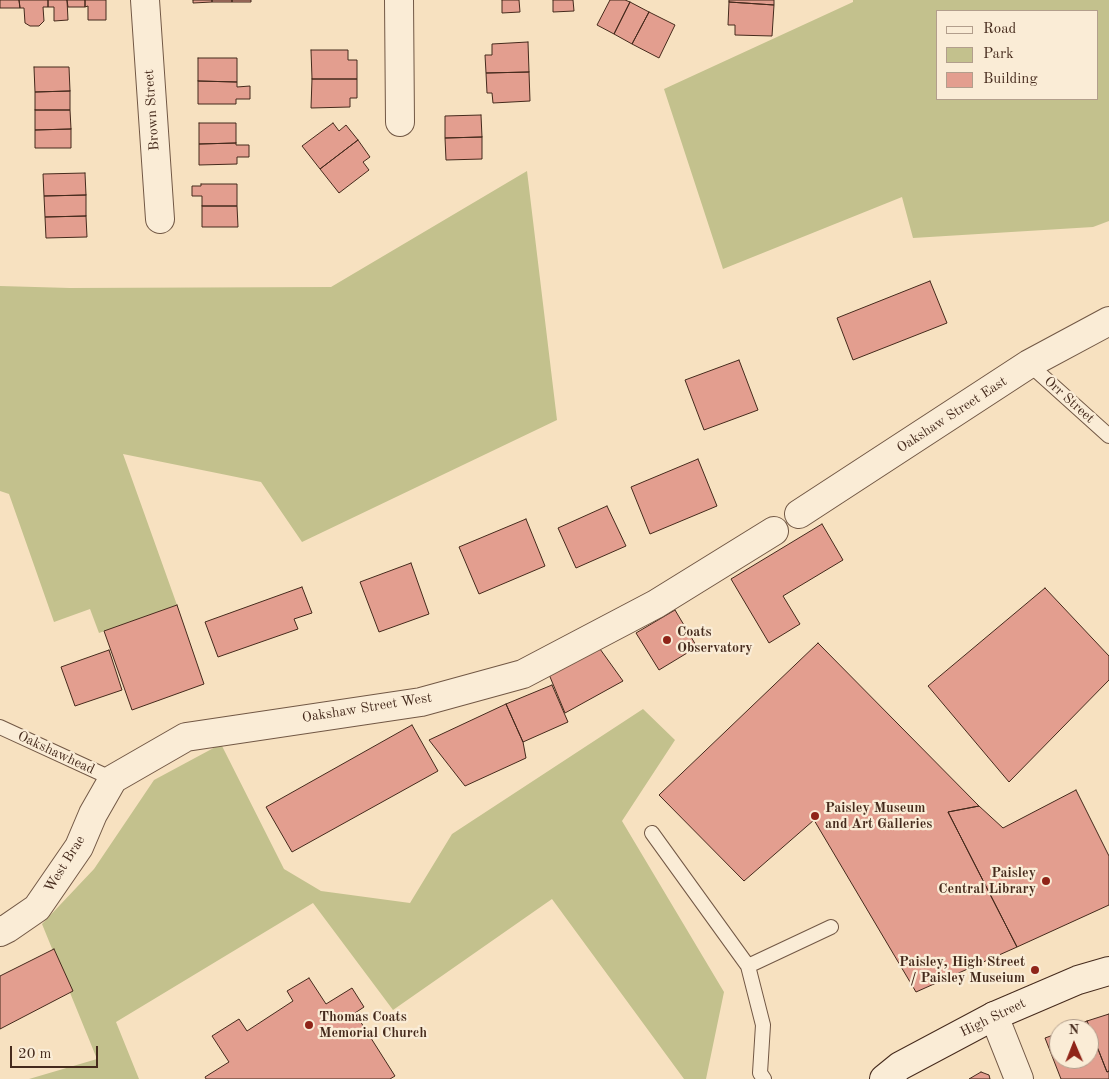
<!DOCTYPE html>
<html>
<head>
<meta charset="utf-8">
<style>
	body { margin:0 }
	#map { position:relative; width:1109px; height:1079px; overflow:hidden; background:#f7e1c0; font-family:"Old Standard TT",serif }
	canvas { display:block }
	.legend { position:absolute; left:936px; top:10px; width:162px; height:90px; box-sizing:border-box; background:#faecd6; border:1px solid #b29e8c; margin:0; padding:6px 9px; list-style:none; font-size:15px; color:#452a1c }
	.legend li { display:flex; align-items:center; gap:10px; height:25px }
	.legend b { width:25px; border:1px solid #b29e8c }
	.north { position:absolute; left:1049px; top:1019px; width:50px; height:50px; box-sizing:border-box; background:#faecd6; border:1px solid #b29e8c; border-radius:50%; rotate:359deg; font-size:14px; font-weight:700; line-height:20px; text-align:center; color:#452a1c }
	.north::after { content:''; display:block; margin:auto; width:18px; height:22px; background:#8f2418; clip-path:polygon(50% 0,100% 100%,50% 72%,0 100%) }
	.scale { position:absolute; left:10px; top:1046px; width:88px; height:22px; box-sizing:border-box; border:2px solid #452a1c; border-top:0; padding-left:6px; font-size:15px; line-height:18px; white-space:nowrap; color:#452a1c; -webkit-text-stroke:4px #faecd6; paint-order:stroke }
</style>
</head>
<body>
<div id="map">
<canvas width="1109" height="1079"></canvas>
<ul class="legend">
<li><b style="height:6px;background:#faecd6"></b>Road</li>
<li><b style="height:14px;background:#c3c18d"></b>Park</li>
<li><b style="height:14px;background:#e39e8f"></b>Building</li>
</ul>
<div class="north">N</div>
<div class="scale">20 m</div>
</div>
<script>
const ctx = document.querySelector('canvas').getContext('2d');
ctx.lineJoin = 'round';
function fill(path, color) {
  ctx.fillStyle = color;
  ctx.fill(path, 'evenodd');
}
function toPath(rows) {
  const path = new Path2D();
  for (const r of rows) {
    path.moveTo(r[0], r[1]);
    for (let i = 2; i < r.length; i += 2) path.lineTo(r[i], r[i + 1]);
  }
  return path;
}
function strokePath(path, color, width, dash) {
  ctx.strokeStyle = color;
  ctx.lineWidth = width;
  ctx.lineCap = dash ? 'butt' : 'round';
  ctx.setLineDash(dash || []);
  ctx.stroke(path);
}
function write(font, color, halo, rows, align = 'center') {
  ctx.font = font + ' "Old Standard TT",serif';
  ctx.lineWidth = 4.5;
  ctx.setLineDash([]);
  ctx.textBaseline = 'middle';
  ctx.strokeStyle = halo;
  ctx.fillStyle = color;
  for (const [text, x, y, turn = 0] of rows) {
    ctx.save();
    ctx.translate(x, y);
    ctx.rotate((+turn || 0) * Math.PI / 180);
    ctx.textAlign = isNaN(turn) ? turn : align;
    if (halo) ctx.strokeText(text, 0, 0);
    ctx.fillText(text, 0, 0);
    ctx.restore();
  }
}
const green = toPath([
	[853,0,1109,0,1109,221,1093,227,913,238,902,197,723,269,664,89,853,2],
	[1098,11,1098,99,938,99,938,11],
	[527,171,557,420,302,542,261,482,123,454,177,605,99,633,90,609,54,622,9,494,0,491,0,286,70,288,331,287],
	[643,709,675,740,622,821,724,992,706,1079,684,1079,552,899,393,1010,313,903,116,1022,139,1079,29,1079,97,1059,42,924,94,869,154,780,221,744,284,869,321,891,410,903,452,834]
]);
const building = toPath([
	[0,0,19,0,20,8,0,8,0,0],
	[19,0,48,0,48,7,43,7,44,21,39,26,30,26,25,23,24,8,20,8,19,0],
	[48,0,67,0,68,20,54,21,54,7,48,7,48,0],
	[67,0,85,0,85,7,68,7,67,0],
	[85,0,106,0,106,20,88,20,88,6,85,7,85,0],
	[193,0,212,0,212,2,193,3,193,0],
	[212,0,232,0,232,2,212,2,212,0],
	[232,0,251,0,251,2,232,2,232,0],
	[502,0,519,0,520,12,502,13,502,0],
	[553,0,573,0,574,11,553,12,553,0],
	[610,0,625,0,630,2,614,34,597,25,610,0],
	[729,0,774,0,774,5,729,2,729,0],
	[630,2,649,12,632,44,614,34,630,2],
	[729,2,774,5,772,36,735,35,735,25,728,25,729,2],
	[649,12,675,25,659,58,632,44,649,12],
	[528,42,529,72,486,73,485,55,492,55,492,44,528,42],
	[311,50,348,50,348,60,357,60,357,79,312,79,311,50],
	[198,58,237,58,237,82,198,81,198,58],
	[34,67,69,67,70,91,35,92,34,67],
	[529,72,530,101,493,103,492,93,487,93,486,73,529,72],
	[312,79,357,79,357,98,350,98,350,107,311,108,312,79],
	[198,81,237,82,237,87,250,86,250,99,236,99,236,104,198,104,198,81],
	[70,91,70,110,35,110,35,92,70,91],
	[35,110,70,110,71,129,35,130,35,110],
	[481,115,482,137,445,138,445,116,481,115],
	[199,123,236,123,236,143,199,144,199,123],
	[333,123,339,131,346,125,358,140,320,169,302,146,333,123],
	[71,129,71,148,35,148,35,130,71,129],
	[482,137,482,159,446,160,445,138,482,137],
	[358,140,370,157,363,162,369,170,339,193,320,169,358,140],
	[236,143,236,145,249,145,249,157,237,157,237,164,199,165,199,144,236,143],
	[85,173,86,195,44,196,43,174,85,173],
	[201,184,237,184,237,206,202,206,202,196,192,196,192,186,201,186,201,184],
	[86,195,86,216,45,217,44,196,86,195],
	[202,206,237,206,238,227,202,227,202,206],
	[86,216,87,237,46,238,45,217,86,216],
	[930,281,947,323,853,360,837,318,930,281],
	[739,360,758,410,704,430,685,380,739,360],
	[698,459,717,506,650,534,631,487,698,459],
	[607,506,626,546,576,568,558,528,607,506],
	[526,519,545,566,479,594,459,547,526,519],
	[822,524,843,560,783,596,800,624,769,643,731,579,822,524],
	[411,563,429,614,379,632,360,582,411,563],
	[302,587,312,613,294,619,298,629,218,657,205,622,302,587],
	[1045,588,1109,656,1109,680,1009,782,928,686,1045,588],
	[177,605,204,684,132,710,104,631,177,605],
	[675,610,697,647,659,670,636,633,675,610],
	[818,643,979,806,948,812,1017,947,916,992,814,820,744,881,659,795,818,643],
	[600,649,623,681,565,713,548,672,600,649],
	[109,650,122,690,75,706,61,667,109,650],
	[552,685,568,722,523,742,506,704,552,685],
	[506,704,523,742,526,758,465,786,429,740,506,704],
	[412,725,438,771,292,852,266,807,412,725],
	[1076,790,1109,856,1109,905,1017,947,948,812,979,806,1003,828,1076,790],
	[54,949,73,991,0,1029,0,976,54,949],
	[309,978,326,1004,352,988,364,1007,355,1013,395,1076,390,1079,206,1079,205,1077,229,1062,212,1036,239,1019,247,1031,293,1001,287,991,309,978],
	[1109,1014,1109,1071,1107,1072,1087,1021,1109,1014],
	[1087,1021,1107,1072,1109,1071,1109,1079,1061,1079,1045,1038,1059,1033,1059,1059,1089,1059,1089,1029,1068,1029,1087,1021],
	[981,1072,989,1075,990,1079,969,1079,981,1072]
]);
const lane = toPath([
	[1029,364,1109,436],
	[0,727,113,779],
	[652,833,748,966,763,1025,760,1073,764,1079],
	[748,966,831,927]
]);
const street = toPath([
	[145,0,160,219],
	[399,0,400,122],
	[799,514,1029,364,1109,321],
	[0,932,8,928,37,908,79,847,93,814,113,779,186,737,421,702,523,674,656,604,774,531],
	[994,1016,1019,1079]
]);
const secondary = toPath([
	[884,1079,900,1066,994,1016,1078,980,1109,971]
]);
const markers = [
	[667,640,5,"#8f2418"],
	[815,816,5,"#8f2418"],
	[1046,881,5,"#8f2418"],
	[1035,970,5,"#8f2418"],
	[309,1025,5,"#8f2418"]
];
const streetNames = [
	["Brown Street",152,110,-94],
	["Orr Street",1069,400,42],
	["Oakshaw Street East",952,415,-33],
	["Oakshaw Street West",367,708,-9],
	["Oakshawhead",56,753,25],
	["West Brae",65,864,-58],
	["High Street",993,1018,-26]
];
const poiNames = [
	["Coats",677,632],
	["Observatory",677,648],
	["Paisley Museum",825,808],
	["and Art Galleries",825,824],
	["Paisley",1036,873,"right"],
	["Central Library",1036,889,"right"],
	["Paisley, High Street",1025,962,"right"],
	["/ Paisley Museium",1025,978,"right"],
	["Thomas Coats",319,1017],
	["Memorial Church",319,1033]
];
fill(green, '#c3c18d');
fill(building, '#e39e8f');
strokePath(building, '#452a1c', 1);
strokePath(lane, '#725845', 16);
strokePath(street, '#725845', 30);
strokePath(secondary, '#452a1c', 30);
strokePath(lane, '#faecd6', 14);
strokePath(street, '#faecd6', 28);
strokePath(secondary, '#faecd6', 28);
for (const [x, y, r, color] of markers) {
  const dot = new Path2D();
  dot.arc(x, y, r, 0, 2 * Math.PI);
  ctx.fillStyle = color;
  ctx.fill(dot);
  strokePath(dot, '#faecd6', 2);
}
write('14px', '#452a1c', '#faecd6', streetNames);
write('bold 14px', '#452a1c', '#faecd6', poiNames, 'left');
</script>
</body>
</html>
